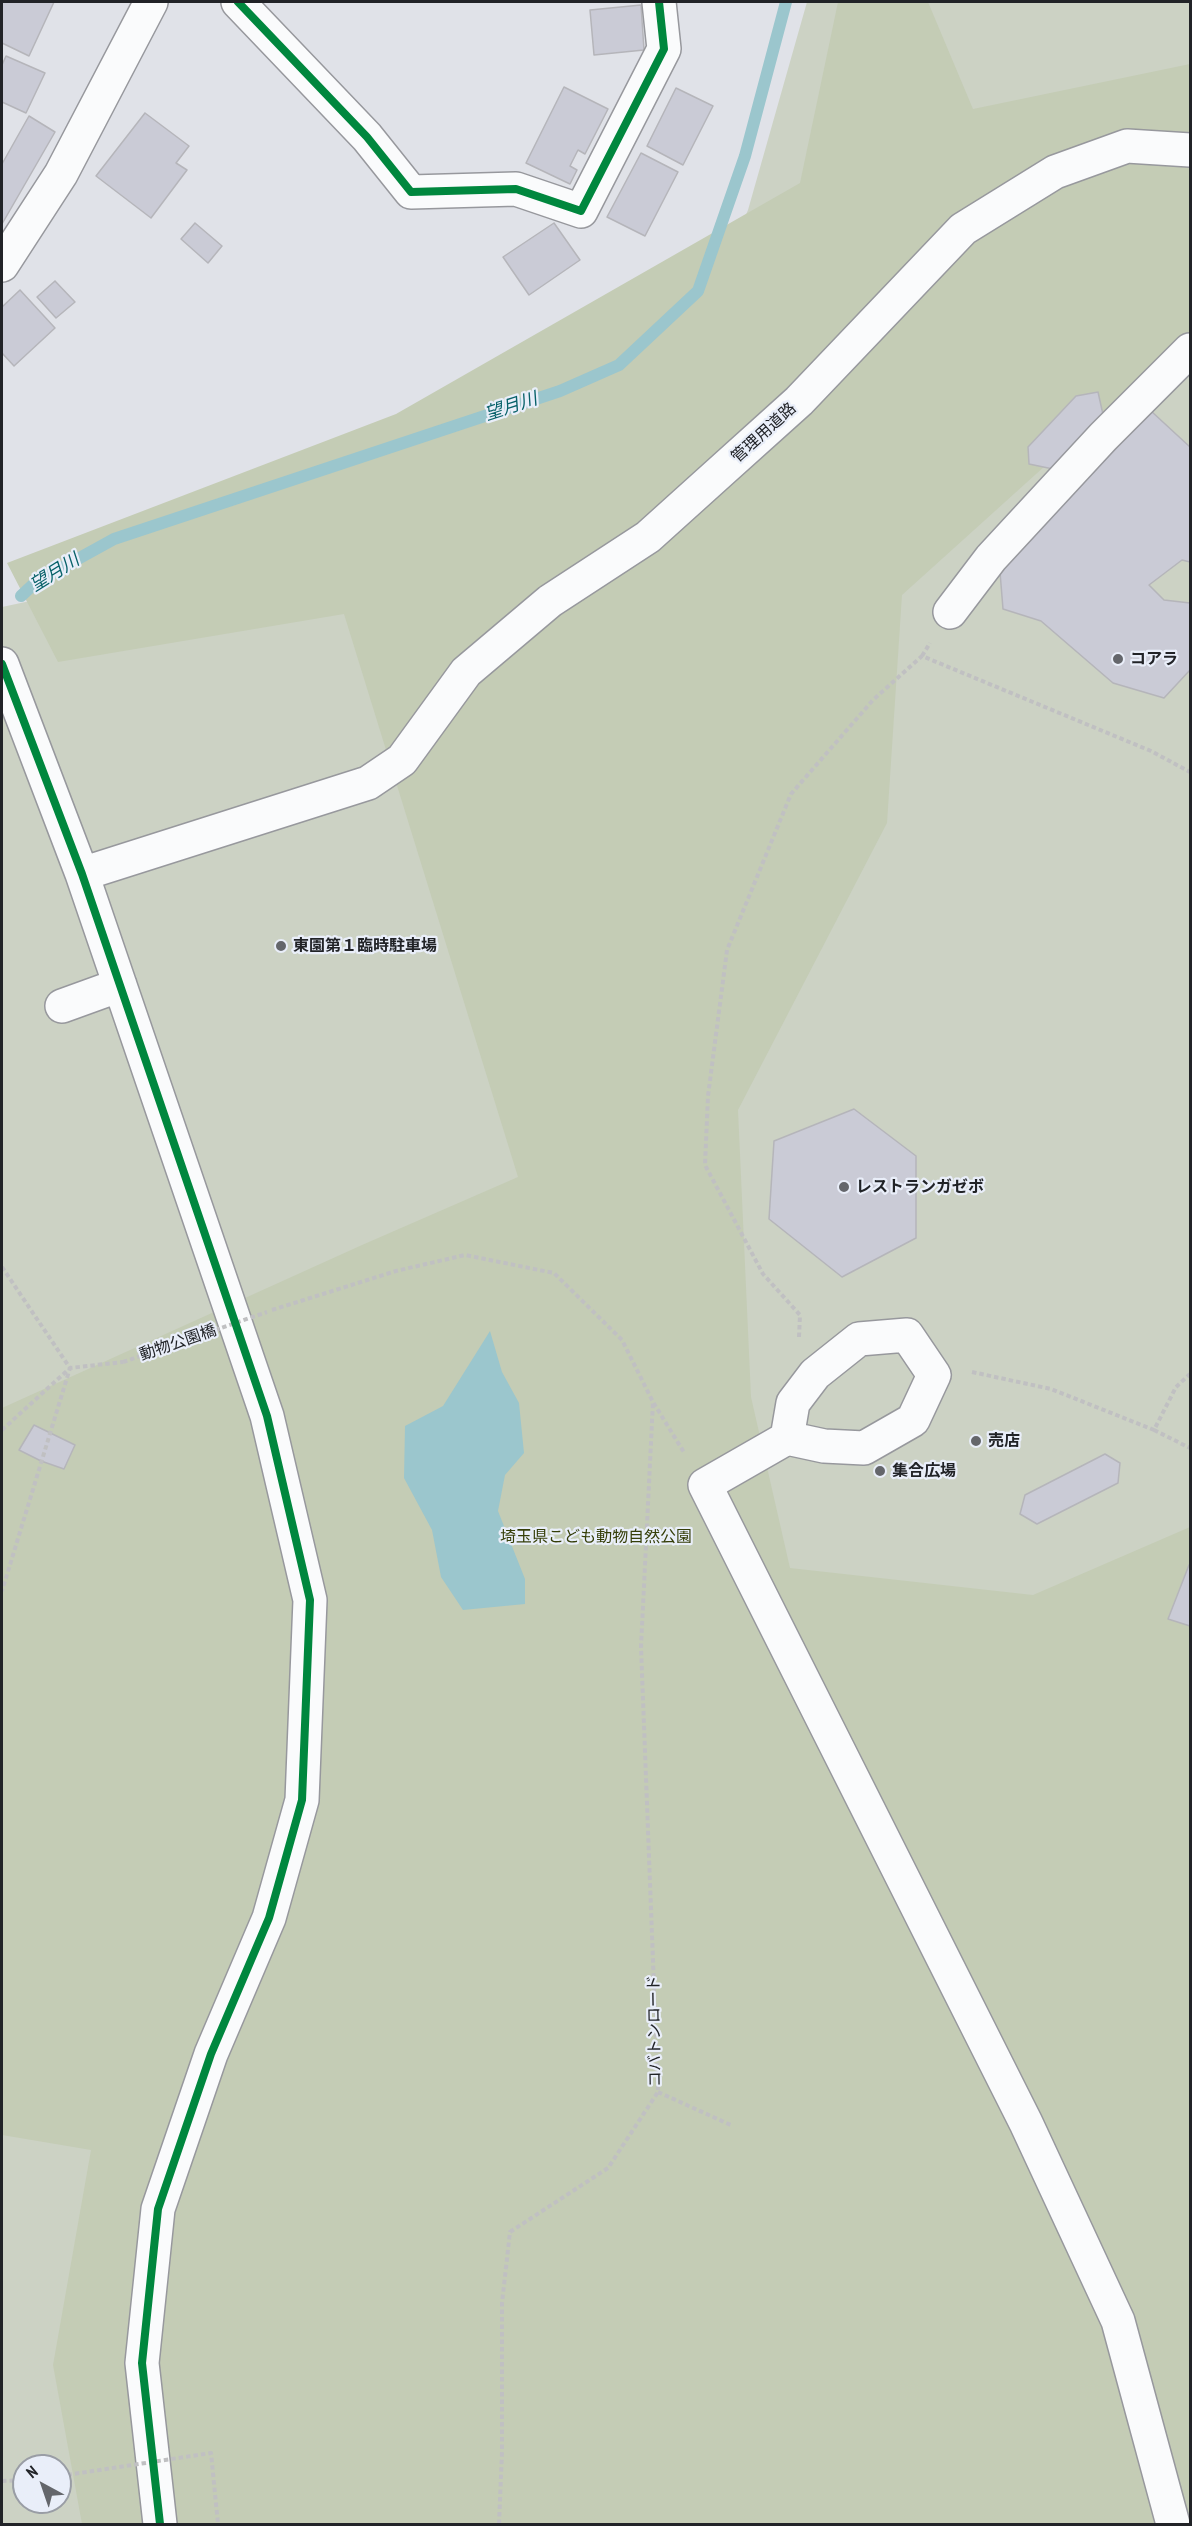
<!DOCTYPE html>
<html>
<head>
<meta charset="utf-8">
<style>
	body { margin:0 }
	#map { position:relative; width:1192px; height:2526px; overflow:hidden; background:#e0e2e8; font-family:"PT Sans Narrow",sans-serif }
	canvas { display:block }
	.frame { position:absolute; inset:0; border:3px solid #212327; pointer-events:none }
	.north { position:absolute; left:12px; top:2454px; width:60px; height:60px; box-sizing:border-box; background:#e9eef9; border:2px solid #999da5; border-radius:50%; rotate:320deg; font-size:16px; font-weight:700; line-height:24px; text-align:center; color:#212327 }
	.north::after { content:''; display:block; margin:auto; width:21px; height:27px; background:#64666b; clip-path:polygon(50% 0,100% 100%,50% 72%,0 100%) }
</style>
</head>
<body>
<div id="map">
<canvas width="1192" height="2526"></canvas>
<div class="frame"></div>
<div class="north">N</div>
</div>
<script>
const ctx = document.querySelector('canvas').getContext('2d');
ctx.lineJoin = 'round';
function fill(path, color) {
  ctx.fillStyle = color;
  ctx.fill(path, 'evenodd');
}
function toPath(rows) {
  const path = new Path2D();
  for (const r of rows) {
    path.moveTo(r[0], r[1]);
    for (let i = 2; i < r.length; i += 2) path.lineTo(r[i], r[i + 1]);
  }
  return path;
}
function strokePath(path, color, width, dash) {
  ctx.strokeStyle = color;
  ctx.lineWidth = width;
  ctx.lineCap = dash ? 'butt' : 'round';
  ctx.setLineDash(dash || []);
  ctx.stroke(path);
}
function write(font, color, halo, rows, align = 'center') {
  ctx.font = font + ' "PT Sans Narrow","Noto Sans JP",sans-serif';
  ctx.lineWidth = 4.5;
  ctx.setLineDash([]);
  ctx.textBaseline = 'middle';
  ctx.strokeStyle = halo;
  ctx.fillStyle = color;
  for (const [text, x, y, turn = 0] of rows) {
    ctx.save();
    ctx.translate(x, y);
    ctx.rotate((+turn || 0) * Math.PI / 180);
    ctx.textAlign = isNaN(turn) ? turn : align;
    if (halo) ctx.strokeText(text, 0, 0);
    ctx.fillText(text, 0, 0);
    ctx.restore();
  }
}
const green = toPath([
	[807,2,1190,2,1190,2524,2,2524,2,607,330,537,669,395,748,210],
	[24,2466,60,2466,60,2502,24,2502]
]);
const forest = toPath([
	[838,2,928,2,973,109,1190,64,1190,335,902,595,887,823,738,1110,751,1397,790,1568,1033,1595,1190,1527,1190,2524,82,2524,53,2365,91,2150,2,2135,2,1408,362,1245,518,1177,344,614,58,662,7,563,396,414,800,183]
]);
const water = toPath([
	[490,1331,502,1372,519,1403,524,1453,505,1475,498,1511,525,1579,525,1604,463,1610,441,1577,432,1530,404,1478,405,1426,443,1406]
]);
const stream = toPath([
	[21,596,36,582,114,539,560,391,619,365,698,291,745,156,786,2]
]);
const building = toPath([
	[2,2,54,2,29,56,2,43,2,2],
	[641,5,644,50,594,55,590,10,641,5],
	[6,56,45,73,26,113,2,102,2,65,6,56],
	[564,87,608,109,585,154,578,150,570,166,577,170,570,184,526,163,564,87],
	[676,88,713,106,683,165,647,146,676,88],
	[145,113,189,146,176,163,187,170,151,218,96,176,145,113],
	[29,116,55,132,2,224,2,164,29,116],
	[641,153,678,172,645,236,607,217,641,153],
	[195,223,222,246,208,263,181,239,195,223],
	[554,223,580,260,529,295,503,257,554,223],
	[55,281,75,302,56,318,37,297,55,281],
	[20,290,55,328,14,366,2,353,2,307,20,290],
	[1098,392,1104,419,1053,469,1029,464,1028,447,1076,396,1098,392],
	[1151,411,1190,447,1190,562,1182,560,1149,585,1164,600,1190,603,1190,670,1164,698,1113,683,1041,621,1003,609,1000,572,1151,411],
	[854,1109,916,1156,916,1238,842,1277,769,1219,774,1141,854,1109],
	[34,1425,75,1445,64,1469,41,1461,19,1450,34,1425],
	[1105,1454,1120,1463,1118,1483,1037,1524,1020,1514,1025,1495,1105,1454],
	[1189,1565,1190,1565,1190,1626,1168,1619,1189,1565]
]);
const path = toPath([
	[922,656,930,643],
	[2,1267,70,1368,2,1591],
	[272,1310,396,1271,465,1255,554,1273,622,1340,653,1402,685,1454],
	[799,1337,800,1315,763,1274,705,1165,708,1096,727,950,791,794,873,700,922,656,1151,751,1190,772],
	[972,1372,1051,1389,1154,1430,1176,1387,1190,1374],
	[2,1430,70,1368,123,1362],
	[1154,1430,1190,1448],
	[658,2092,733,2126],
	[2,2481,24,2480],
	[499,2524,502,2452,502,2303,510,2232,608,2168,658,2092,641,1647,653,1402]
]);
const minor = toPath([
	[238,2,367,137,411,192,516,189,581,211,664,49,659,2],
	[2,265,61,174,151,2],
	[950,612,991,558,1103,437,1190,350],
	[2,664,82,874,267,1416,310,1600,302,1800,269,1918,211,2054,158,2209,142,2363,160,2524],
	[82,874,368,783,402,760,466,672,550,601,648,537,719,473,799,401,963,229,1055,172,1127,146,1190,150],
	[62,1006,120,985],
	[787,1438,793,1403,815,1374,859,1339,907,1335,934,1375,913,1420,864,1448,824,1446,787,1438,705,1485,1026,2123,1118,2321,1173,2524]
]);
const pathBridge = toPath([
	[123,1362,267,1312],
	[60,2476,211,2453,218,2524]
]);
const cycleway = toPath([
	[238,2,367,137,411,192,516,189,581,211,664,49,659,2],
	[2,664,82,874,267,1416,310,1600,302,1800,269,1918,211,2054,158,2209,142,2363,160,2524]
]);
const markers = [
	[1118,659,6,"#64666b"],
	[281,946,6,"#64666b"],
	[844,1187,6,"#64666b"],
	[976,1441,6,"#64666b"],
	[880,1471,6,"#64666b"]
];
const streetNames = [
	["管理用道路",764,433,-42],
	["動物公園橋",178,1343,-19],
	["コバトンロード",655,2031,-91]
];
const poiNames = [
	["コアラ",1130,659],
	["東園第１臨時駐車場",293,946],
	["レストランガゼボ",856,1187],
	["売店",988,1441],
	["集合広場",892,1471]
];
const parkNames = [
	["埼玉県こども動物自然公園",596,1537]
];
const waterNames = [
	["望月川",511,407,-18],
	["望月川",55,573,-32]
];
fill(green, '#ccd2c4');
fill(forest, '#c4ccb5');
fill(water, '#9bc6cd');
strokePath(stream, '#9bc6cd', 12);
fill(building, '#cacbd6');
strokePath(building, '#b5b5ba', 1.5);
strokePath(minor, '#97989d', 36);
strokePath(path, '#c0c0c2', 4, [4.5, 3]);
strokePath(minor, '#fafbfc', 33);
strokePath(pathBridge, '#c0c0c2', 4, [4.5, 3]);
strokePath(cycleway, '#00873e', 8);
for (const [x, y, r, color] of markers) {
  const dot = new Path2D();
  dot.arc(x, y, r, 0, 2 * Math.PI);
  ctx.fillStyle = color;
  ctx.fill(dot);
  strokePath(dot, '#e9eef9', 2);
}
write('16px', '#212327', '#e9eef9', streetNames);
write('bold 16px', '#212327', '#e9eef9', poiNames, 'left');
write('16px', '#353e08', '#e9eef9', parkNames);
write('italic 18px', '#076169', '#e9eef9', waterNames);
</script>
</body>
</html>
